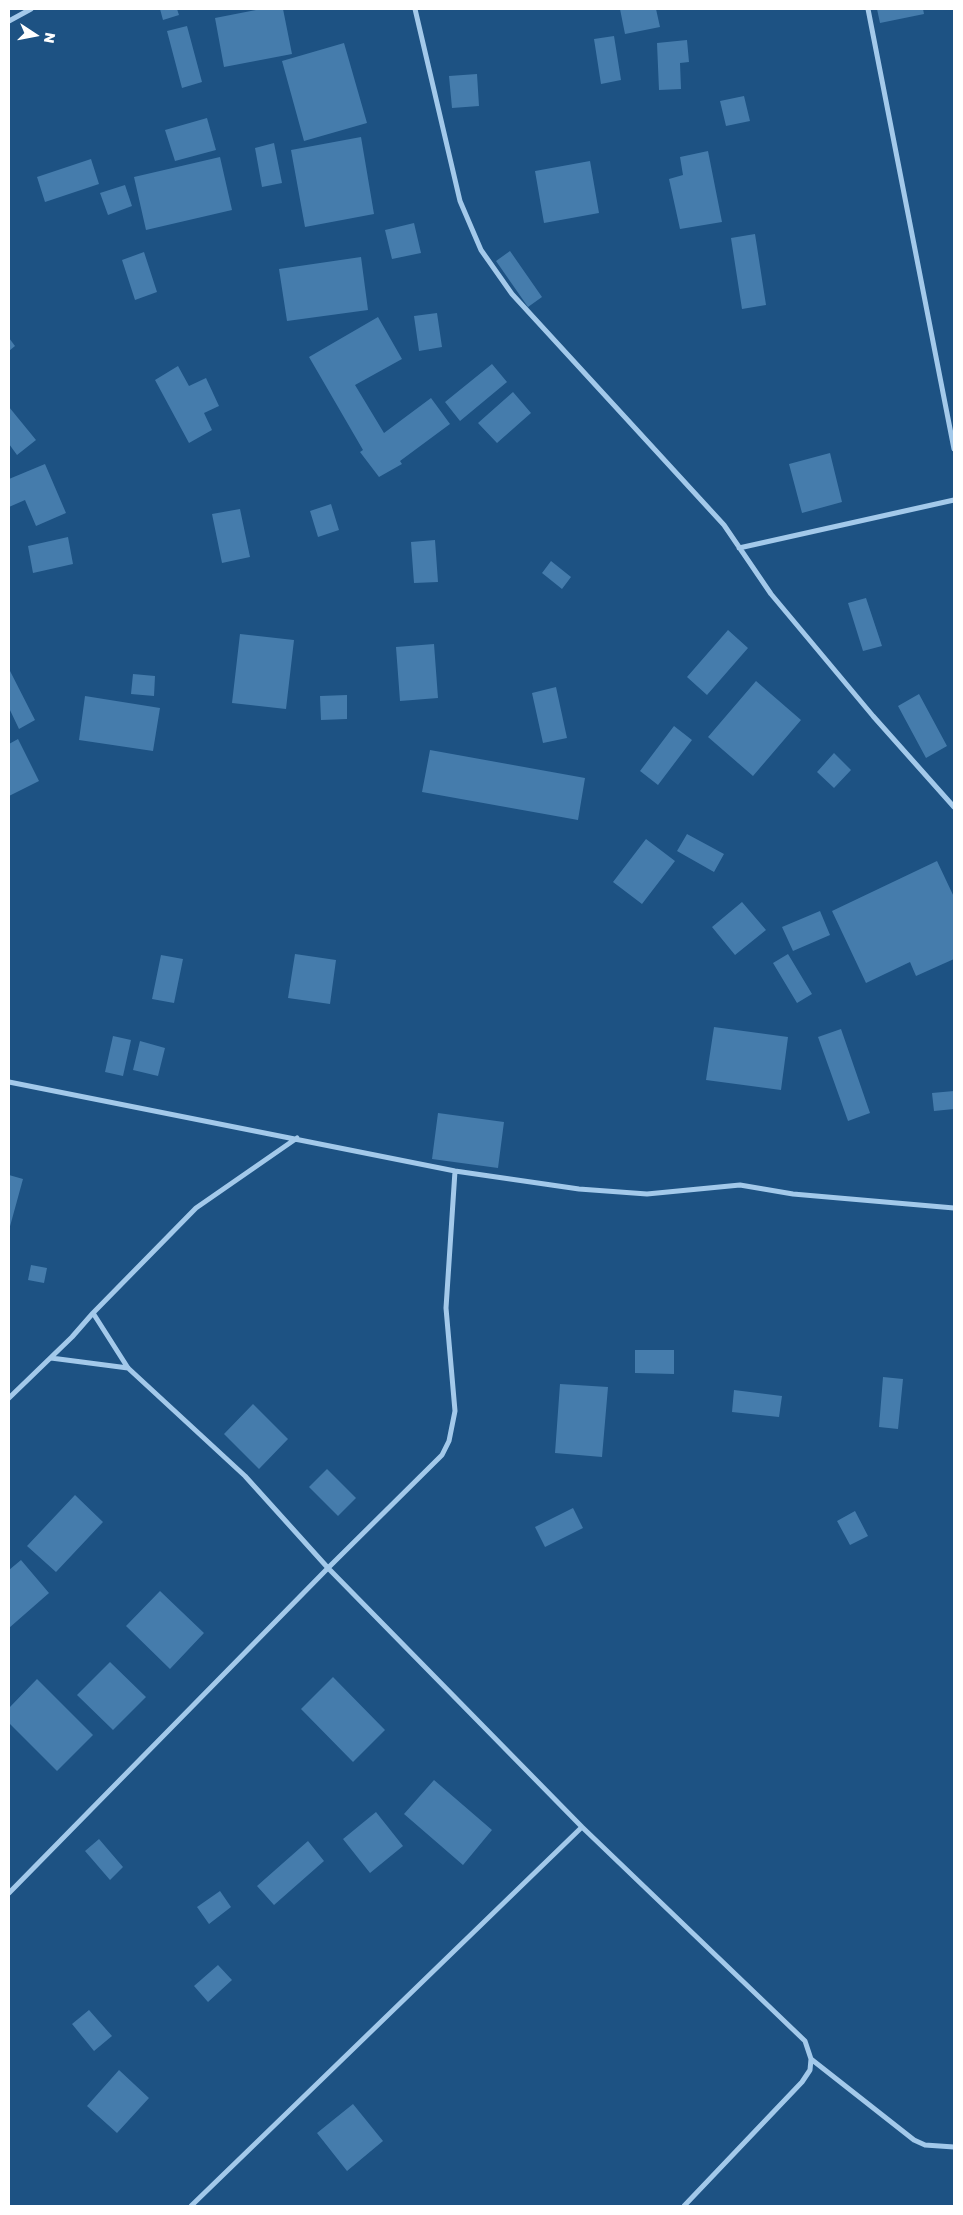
<!DOCTYPE html>
<html>
<head>
<meta charset="utf-8">
<style>
	body { margin:0 }
	#map { position:relative; width:963px; height:2215px; overflow:hidden; background:#1d5283; font-family:"Golos Text",sans-serif }
	canvas { display:block }
	.frame { position:absolute; inset:0; border:10px solid #fff; pointer-events:none }
	.north { position:absolute; left:10px; top:10px; width:50px; height:50px; -webkit-text-stroke:4px #1d5283; paint-order:stroke; rotate:101deg; font-size:14px; font-weight:700; line-height:20px; text-align:center; color:#fff }
	.north::after { content:''; display:block; margin:auto; width:18px; height:22px; background:#fff; clip-path:polygon(50% 0,100% 100%,50% 72%,0 100%) }
</style>
</head>
<body>
<div id="map">
<canvas width="963" height="2215"></canvas>
<div class="frame"></div>
<div class="north">N</div>
</div>
<script>
const ctx = document.querySelector('canvas').getContext('2d');
ctx.lineJoin = 'round';
function fill(path, color) {
  ctx.fillStyle = color;
  ctx.fill(path, 'evenodd');
}
function toPath(rows) {
  const path = new Path2D();
  for (const r of rows) {
    path.moveTo(r[0], r[1]);
    for (let i = 2; i < r.length; i += 2) path.lineTo(r[i], r[i + 1]);
  }
  return path;
}
function strokePath(path, color, width, dash) {
  ctx.strokeStyle = color;
  ctx.lineWidth = width;
  ctx.lineCap = dash ? 'butt' : 'round';
  ctx.setLineDash(dash || []);
  ctx.stroke(path);
}
const building = toPath([
	[160,9,177,9,179,15,163,20],
	[261,9,283,9,292,54,224,67,215,18],
	[620,9,656,9,660,27,625,34],
	[877,9,923,9,924,14,880,23],
	[187,26,202,82,182,88,167,31],
	[614,36,621,80,601,84,594,39],
	[687,40,689,62,680,63,681,89,659,90,657,43],
	[344,43,367,123,304,141,282,61],
	[477,74,479,106,452,108,449,76],
	[744,96,750,121,726,126,720,101],
	[207,118,216,150,175,161,165,130],
	[361,137,374,214,305,227,291,150],
	[274,143,282,183,262,187,255,148],
	[708,151,722,222,680,229,669,179,683,175,680,157],
	[220,157,232,210,146,230,134,177],
	[91,159,99,184,45,202,37,177],
	[590,161,599,213,544,223,535,171],
	[125,185,132,206,108,215,100,193],
	[414,223,421,253,392,259,385,230],
	[755,234,766,305,742,309,731,238],
	[510,251,542,297,528,307,496,261],
	[144,252,157,292,135,300,122,260],
	[361,257,368,310,287,321,279,269],
	[437,313,442,347,419,351,414,316],
	[378,317,402,359,355,385,384,433,431,398,450,424,400,461,402,464,379,477,360,452,363,450,309,357],
	[9,338,15,346,9,351],
	[492,364,507,382,460,421,445,402],
	[178,366,189,386,206,378,219,406,204,413,212,430,189,443,155,380],
	[513,392,531,413,497,443,478,423],
	[9,407,36,440,17,455,9,444],
	[830,453,842,502,802,513,789,464],
	[45,464,66,513,36,526,25,500,9,507,9,479],
	[331,504,339,530,318,537,310,511],
	[240,509,250,557,222,563,212,514],
	[68,537,73,564,33,573,28,546],
	[435,540,438,582,414,583,411,542],
	[551,561,571,577,562,589,542,573],
	[866,598,882,646,863,651,848,603],
	[728,630,748,648,707,695,687,677],
	[240,634,294,640,286,709,232,703],
	[434,644,438,698,400,701,396,647],
	[9,669,35,720,19,729,9,708],
	[133,674,155,676,154,696,131,694],
	[756,681,801,720,753,776,708,737],
	[556,687,567,738,543,743,532,693],
	[919,694,947,746,926,758,898,706],
	[347,695,347,719,321,720,320,696],
	[85,696,160,708,153,751,79,740],
	[674,726,692,740,658,785,640,771],
	[18,739,39,781,9,796,9,744],
	[430,750,585,778,578,820,422,792],
	[834,753,851,770,834,788,817,772],
	[687,834,724,854,714,872,677,851],
	[646,839,675,861,642,904,613,882],
	[937,861,954,897,954,959,916,976,910,962,866,983,832,911],
	[742,902,766,930,735,955,712,927],
	[820,911,830,935,793,951,782,927],
	[295,954,336,960,330,1004,288,998],
	[788,954,812,994,797,1003,773,963],
	[161,955,183,959,174,1003,152,999],
	[714,1027,788,1037,781,1090,706,1080],
	[841,1029,870,1113,848,1121,818,1037],
	[113,1036,131,1040,123,1076,105,1072],
	[140,1041,165,1048,158,1076,133,1070],
	[954,1091,954,1109,934,1111,932,1093],
	[438,1113,504,1122,498,1168,432,1159],
	[9,1175,23,1179,9,1230],
	[31,1265,47,1268,44,1283,28,1280],
	[635,1350,674,1350,674,1374,635,1373],
	[883,1377,903,1379,898,1429,879,1427],
	[560,1384,608,1387,602,1457,555,1453],
	[734,1390,782,1396,779,1417,732,1412],
	[253,1404,288,1439,259,1469,224,1434],
	[327,1469,356,1498,338,1516,309,1487],
	[75,1495,103,1522,56,1572,27,1546],
	[573,1508,583,1528,545,1547,535,1527],
	[855,1511,868,1536,850,1545,837,1521],
	[21,1560,49,1593,9,1628,9,1570],
	[160,1591,204,1633,170,1669,126,1626],
	[110,1662,146,1697,113,1730,77,1695],
	[333,1677,385,1730,353,1762,301,1709],
	[37,1679,93,1735,57,1771,9,1723,9,1708],
	[434,1780,492,1830,463,1865,404,1814],
	[376,1812,403,1846,370,1873,343,1839],
	[99,1839,123,1867,110,1880,85,1851],
	[308,1841,324,1861,274,1905,257,1886],
	[220,1891,231,1907,209,1924,197,1907],
	[218,1965,232,1980,208,2002,194,1986],
	[89,2010,112,2036,94,2051,72,2024],
	[119,2070,149,2098,117,2133,87,2106],
	[353,2104,383,2141,347,2171,317,2133]
]);
const minor = toPath([
	[415,9,460,201,481,250,512,294,724,525,771,594,873,716,954,807],
	[868,9,954,449],
	[9,21,31,9],
	[739,548,954,500],
	[9,1082,455,1171,579,1189,647,1194,740,1185,793,1194,954,1208],
	[93,1313,128,1368,245,1476,328,1568,582,1827,805,2041,811,2059,810,2070,802,2082,684,2206],
	[51,1358,128,1368],
	[9,1398,72,1337,93,1313,196,1208,297,1138],
	[9,1893,328,1568,442,1455,449,1441,455,1411,446,1308,455,1171],
	[811,2059,914,2140,925,2145,954,2147],
	[191,2206,582,1827]
]);
fill(building, '#457cac');
strokePath(minor, '#a3c9ea', 5);
</script>
</body>
</html>
